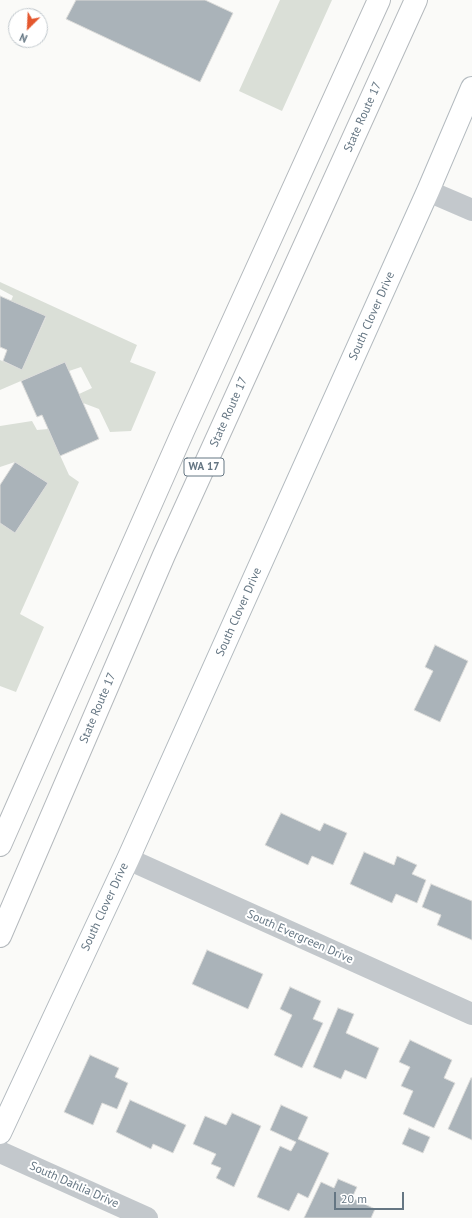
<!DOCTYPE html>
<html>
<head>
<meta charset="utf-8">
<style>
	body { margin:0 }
	#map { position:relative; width:472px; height:1218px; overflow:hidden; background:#fafaf8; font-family:"PT Sans",sans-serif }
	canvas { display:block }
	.north { position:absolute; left:8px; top:8px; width:40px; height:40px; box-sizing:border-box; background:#fff; border:1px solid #c1c8cd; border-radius:50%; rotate:204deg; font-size:11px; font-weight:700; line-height:16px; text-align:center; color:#657683 }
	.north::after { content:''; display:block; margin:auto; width:14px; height:18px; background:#e4572e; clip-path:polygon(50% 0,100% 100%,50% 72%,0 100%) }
	.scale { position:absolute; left:334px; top:1192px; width:70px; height:18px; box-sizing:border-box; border:2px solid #657683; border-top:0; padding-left:5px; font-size:12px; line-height:14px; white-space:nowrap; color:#657683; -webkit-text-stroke:3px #fff; paint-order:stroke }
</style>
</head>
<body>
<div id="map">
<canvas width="472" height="1218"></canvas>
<div class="north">N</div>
<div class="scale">20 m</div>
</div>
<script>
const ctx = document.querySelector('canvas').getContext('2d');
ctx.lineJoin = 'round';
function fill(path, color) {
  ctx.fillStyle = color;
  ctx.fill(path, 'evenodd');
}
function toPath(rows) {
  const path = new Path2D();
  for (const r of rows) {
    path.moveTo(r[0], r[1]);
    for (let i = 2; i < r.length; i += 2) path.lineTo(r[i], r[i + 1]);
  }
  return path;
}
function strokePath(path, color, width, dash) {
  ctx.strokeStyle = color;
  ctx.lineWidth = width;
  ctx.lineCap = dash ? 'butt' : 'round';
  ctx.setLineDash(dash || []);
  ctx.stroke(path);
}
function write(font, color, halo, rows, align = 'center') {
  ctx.font = font + ' "PT Sans",sans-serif';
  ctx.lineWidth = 4;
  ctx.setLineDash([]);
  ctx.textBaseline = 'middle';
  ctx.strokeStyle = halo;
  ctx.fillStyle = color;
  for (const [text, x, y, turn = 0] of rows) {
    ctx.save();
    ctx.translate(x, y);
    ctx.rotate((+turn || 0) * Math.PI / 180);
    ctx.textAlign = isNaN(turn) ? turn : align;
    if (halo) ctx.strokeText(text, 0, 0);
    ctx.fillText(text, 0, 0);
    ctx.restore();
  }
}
const green = toPath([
	[280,0,332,0,282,111,239,91],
	[0,282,137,345,130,362,156,372,131,431,110,432,99,409,83,403,79,394,92,388,81,367,69,371,65,362,0,390,0,360,22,370,46,317,11,301,13,296,0,289],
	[32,421,37,430,48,429,69,475,79,482,20,614,44,627,16,692,0,686,0,523,15,533,48,483,15,462,0,467,0,426]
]);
const building = toPath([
	[76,0,205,0,233,13,200,82,66,19,76,0],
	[0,296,46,316,22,370,3,361,7,350,0,347,0,296],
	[65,362,99,439,60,456,42,415,37,417,21,381,65,362],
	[15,462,48,483,15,533,0,523,0,485,15,462],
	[435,645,468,661,440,722,414,710,433,671,425,667,435,645],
	[281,813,320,831,324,823,347,833,333,865,312,856,308,865,265,845,281,813],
	[364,852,394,865,397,856,417,865,412,874,426,880,417,903,396,894,392,903,350,884,364,852],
	[431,884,472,901,472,940,437,925,441,915,422,907,431,884],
	[207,950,263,974,248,1009,192,984,207,950],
	[290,987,321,1001,313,1019,323,1023,302,1068,274,1055,292,1015,280,1009,290,987],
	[338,1008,354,1014,346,1033,379,1048,366,1079,345,1070,341,1079,313,1067,338,1008],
	[410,1040,452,1060,444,1078,455,1083,434,1128,403,1114,413,1091,401,1086,410,1067,399,1062,410,1040],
	[90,1055,119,1068,115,1077,128,1083,117,1109,102,1103,93,1125,64,1112,90,1055],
	[471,1078,472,1078,472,1140,448,1129,471,1078],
	[130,1100,186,1125,173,1153,153,1144,151,1149,116,1132,130,1100],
	[281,1105,308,1117,298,1139,329,1153,308,1198,298,1193,289,1211,257,1197,280,1146,291,1151,296,1142,270,1130,281,1105],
	[232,1113,261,1126,234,1187,216,1178,221,1168,211,1164,216,1154,193,1144,205,1116,226,1125,232,1113],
	[409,1128,430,1137,423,1153,402,1144,409,1128],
	[338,1179,357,1187,352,1198,375,1209,371,1218,304,1218,321,1182,334,1188,338,1179]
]);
const street = toPath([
	[428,191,472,210],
	[128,859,472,1014],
	[0,1152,147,1218]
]);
const secondary = toPath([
	[0,1133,128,859,428,191,472,88]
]);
const highway = toPath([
	[0,845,184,429,379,0],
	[0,936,164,555,416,0]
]);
const shields = [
	[204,467,40]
];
const shieldNames = [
	["WA 17",204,467]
];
const streetNames = [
	["State Route 17",363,117,-66],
	["South Clover Drive",372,316,-66],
	["State Route 17",229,412,-66],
	["South Clover Drive",239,612,-66],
	["State Route 17",98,708,-67],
	["South Clover Drive",105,907,-65],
	["South Evergreen Drive",300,937,24],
	["South Dahlia Drive",74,1185,24]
];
fill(green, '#dadfd7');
fill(building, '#aab3b9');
strokePath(building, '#dcdcda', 1);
strokePath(secondary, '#b3babf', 24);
strokePath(highway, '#b4b9bd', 24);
strokePath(street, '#c3c8cc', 22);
strokePath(secondary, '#fff', 22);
strokePath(highway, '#fff', 22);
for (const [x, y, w] of shields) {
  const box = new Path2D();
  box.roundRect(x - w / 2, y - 9, w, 18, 3);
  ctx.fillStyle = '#fff';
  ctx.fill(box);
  strokePath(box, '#657683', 1);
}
write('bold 11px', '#657683', null, shieldNames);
write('12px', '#657683', '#fff', streetNames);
</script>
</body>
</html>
